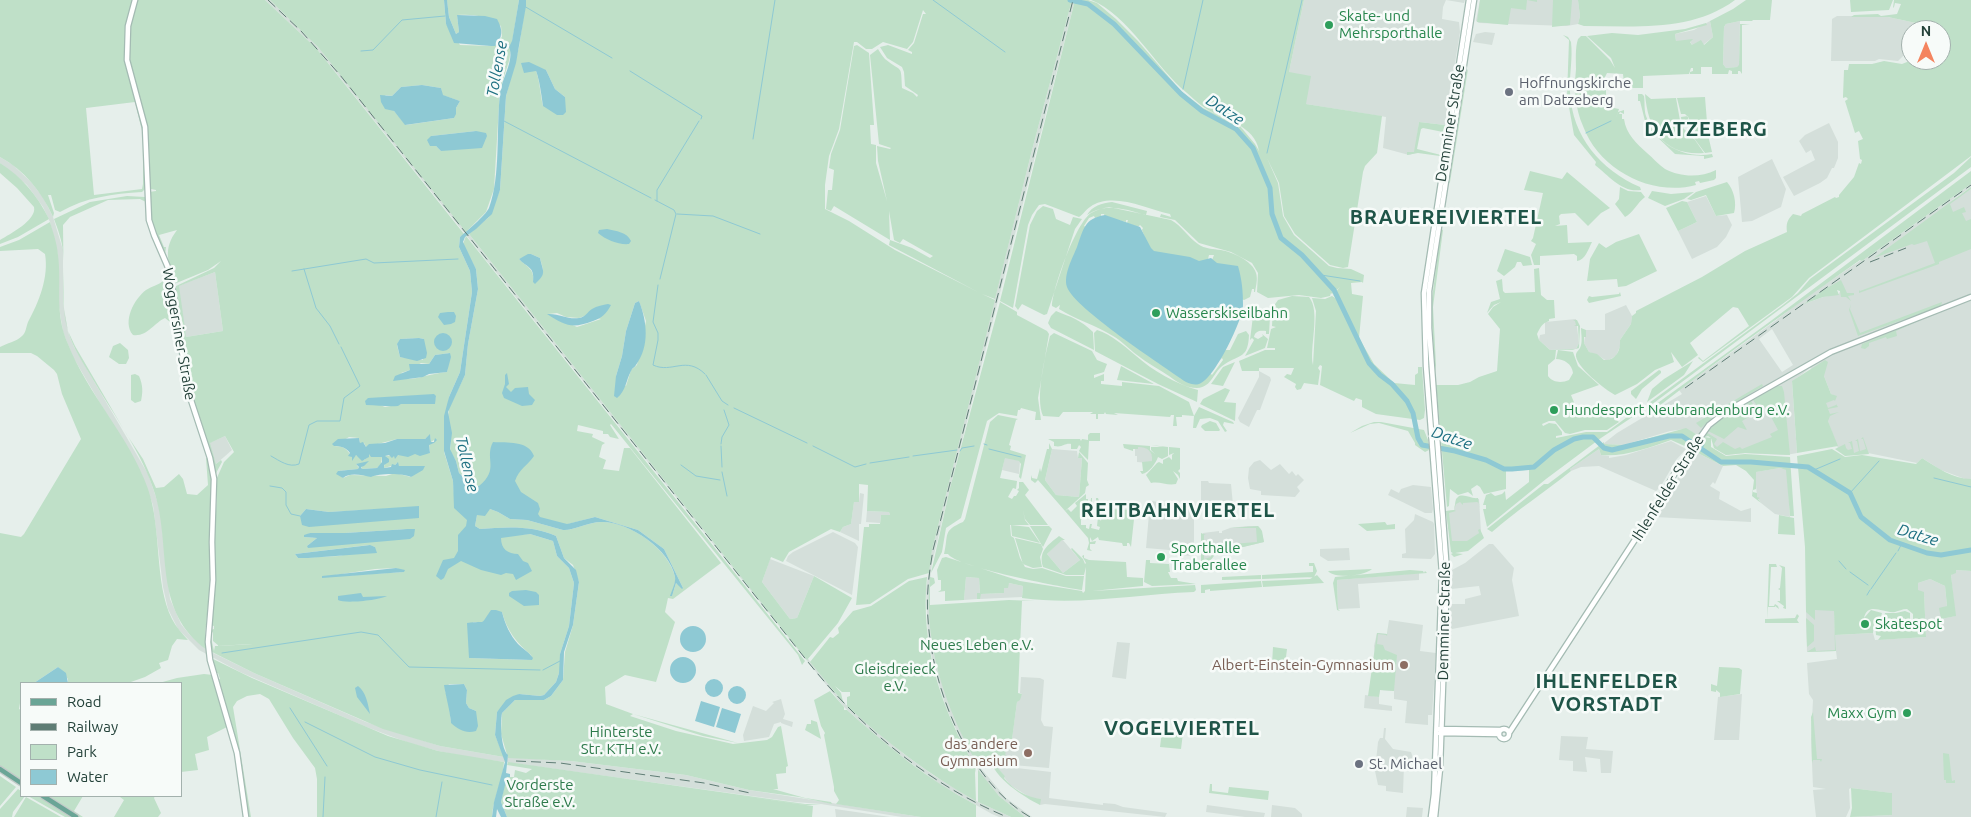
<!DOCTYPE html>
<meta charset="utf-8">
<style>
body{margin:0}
#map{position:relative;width:1971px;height:817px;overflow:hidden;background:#e6efeb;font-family:Ubuntu,sans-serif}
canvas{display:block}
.legend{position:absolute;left:20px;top:682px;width:162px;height:115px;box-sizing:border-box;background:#f7fbf9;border:1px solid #a3b1ad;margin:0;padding:6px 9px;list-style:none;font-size:15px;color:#24423a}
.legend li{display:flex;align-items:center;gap:10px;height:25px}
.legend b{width:25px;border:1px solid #a3b1ad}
.north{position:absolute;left:1901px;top:20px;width:50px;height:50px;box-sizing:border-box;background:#f7fbf9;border:1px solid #a3b1ad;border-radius:50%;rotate:0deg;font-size:14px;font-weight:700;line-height:20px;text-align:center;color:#24423a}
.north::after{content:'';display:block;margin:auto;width:18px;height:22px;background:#f4845f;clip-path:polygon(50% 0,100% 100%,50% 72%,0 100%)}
</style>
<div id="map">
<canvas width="1971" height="817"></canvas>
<ul class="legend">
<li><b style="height:6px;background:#6aa596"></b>Road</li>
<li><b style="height:6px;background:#5f7d75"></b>Railway</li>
<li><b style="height:14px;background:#bfe0c8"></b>Park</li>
<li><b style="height:14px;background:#8ec9d4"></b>Water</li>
</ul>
<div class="north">N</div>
</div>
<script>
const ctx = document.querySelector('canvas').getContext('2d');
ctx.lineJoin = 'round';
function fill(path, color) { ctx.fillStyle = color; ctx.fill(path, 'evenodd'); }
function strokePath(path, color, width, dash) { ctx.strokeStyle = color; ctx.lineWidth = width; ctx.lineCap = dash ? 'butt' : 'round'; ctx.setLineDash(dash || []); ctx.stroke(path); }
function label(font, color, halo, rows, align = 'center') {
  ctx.font = font + ' Ubuntu,sans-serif'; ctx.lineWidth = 5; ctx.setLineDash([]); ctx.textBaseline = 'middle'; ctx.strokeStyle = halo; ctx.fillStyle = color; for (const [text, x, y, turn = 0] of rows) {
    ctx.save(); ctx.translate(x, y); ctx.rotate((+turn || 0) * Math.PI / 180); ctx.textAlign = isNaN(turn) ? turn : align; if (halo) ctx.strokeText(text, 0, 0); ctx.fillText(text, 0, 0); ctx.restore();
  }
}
fill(new Path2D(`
 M265,0H270L298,26L318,47L357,93L727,559L843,702L904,754L933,775L978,802L1011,817H999L992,814L942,786L883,743L844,707L333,69L316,48Z
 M1072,0H1075L950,488L932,563L929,589L931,639L938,671L954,715L979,766L1006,798L1032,817H1025L999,796L982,777L963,745L946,707L935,672L928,640L926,589L932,550L1032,150Z
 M1304,0H1465L1464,3L1446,0L1443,7L1442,19L1459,22L1460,32L1445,125L1419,122L1415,153L1409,155L1383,148L1386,117L1306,104L1289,72Z
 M1480,0H1578L1580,16L1578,24L1567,26L1479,23L1476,21Z
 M1849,16L1888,17L1916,23L1917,30H1911V48L1898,61L1879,59L1875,61H1831L1832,19L1837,16Z
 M1710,21L1713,37L1703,45H1692L1690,41H1676L1675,34L1694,30Z
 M1740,21L1739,66L1737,67L1726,68L1723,64L1724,27L1726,24Z
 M1485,32L1495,33L1492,45L1473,42L1476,34Z
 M1829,123L1838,142V158L1834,168H1832L1827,178L1820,183L1794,196L1783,177L1815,160L1811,150L1806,153L1799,141L1805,135Z
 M0,157L13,165L31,182L43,197L53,217L63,250V302L68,332L74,347L148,474L158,503L161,518L170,599L181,624L189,634L207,650L254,673L366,722L440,746L504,757L571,761L686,775L749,790L921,817H902L821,804L795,802L468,757L438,751L409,743L364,726L240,672L199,650L178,629L168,609L163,587L153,505L141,473L73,357L63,332L58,301V255L50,222L43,207L27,185L0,163Z
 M1772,159L1786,189L1781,207L1752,221L1742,222L1738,177Z
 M1971,184V187L1949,202L1971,189V479H1965L1941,470L1922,458L1917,463L1868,453L1846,455L1839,451L1822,405L1833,395L1831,394L1824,376L1810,368L1792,382L1797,453L1786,455L1745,453L1726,455L1714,448L1712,439L1709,436L1703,437L1685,429L1670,431L1624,445L1603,444L1617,433L1682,394L1679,390L1775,321L1802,300L1861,260L1862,261ZM1841,281V288L1839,294L1823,297L1807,303L1825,289ZM1772,329L1793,365L1782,372L1759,339Z
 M1706,196L1716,216L1727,215L1732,225L1726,237L1717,247L1692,259L1678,231L1697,222L1687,202Z
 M215,272L223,331L186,337L178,286Z
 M1626,305L1632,316L1631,324L1620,340L1621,344L1616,356L1607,361L1597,355L1589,352L1584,343L1586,330H1605V314Z
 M1576,319L1579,343L1576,349L1550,350L1539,340L1540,335L1545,334V322Z
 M1259,371L1270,377L1271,380L1260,410H1257L1249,427L1240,422L1238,418L1259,377Z
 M225,436L232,450L216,464L209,443Z
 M1671,441L1686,449L1676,460L1661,486L1656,491L1599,466L1581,467L1571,471L1570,469L1599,449L1601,455L1609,456V458L1626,455Z
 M1138,447H1145L1150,451L1152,455V461L1149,463L1137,462V456H1135V449H1138Z
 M1052,449L1077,451L1078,458H1082L1079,497L1056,495L1045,480Z
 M1694,451L1723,466L1715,484L1713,482L1710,486L1720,492L1719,499L1741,511L1751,508V522L1655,517Z
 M1005,457L1020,461L1019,474L1002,470Z
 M1260,460L1271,470L1280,464L1289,474L1292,471L1296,476L1298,474L1304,480L1297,487L1300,491L1295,497L1261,495V491L1250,489L1248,478L1249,468L1254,462Z
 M1780,468L1787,470L1790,517L1775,514L1761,503L1757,497L1755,472Z
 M1201,481H1208L1209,483L1231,484L1233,505L1231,509L1203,510V501H1201Z
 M1413,485L1431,487L1433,509L1432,513H1425L1388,495L1391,489L1399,493L1401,489Z
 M860,493L864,494L861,524H859V541L840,532L843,527L851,524L854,501L859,502Z
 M1479,499L1481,532L1452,553L1446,511L1454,510L1456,500Z
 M1152,501L1175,505L1194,506V556L1174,555L1169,550L1146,548L1150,503Z
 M867,511L889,512L890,515H881L880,523L866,522Z
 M1415,514L1433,522L1434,524L1435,554L1431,559L1402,558V554L1406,553L1405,529L1414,520Z
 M1248,526H1258L1261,529L1264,542L1243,547L1222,545L1210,561H1203V533L1219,531V533H1222V531L1230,528Z
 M833,532L855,543L858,547L852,595L786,561L788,556L793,552Z
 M1062,539L1080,560L1063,573L1047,554Z
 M1489,544H1493L1514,568L1512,580L1519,616L1452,629L1450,626V604H1465V599L1481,595L1479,586L1451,589L1452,570L1465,563Z
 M1349,548L1350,560L1328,561L1320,556V549Z
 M770,559L814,576L797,618L790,619L762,582Z
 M1956,570L1971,571V817H1850L1892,815L1891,793L1851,788L1849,789L1850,808L1846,817H1816L1813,790L1826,789L1813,787L1811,739L1813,700L1809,694L1807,663L1837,659L1836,651L1807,652L1806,610L1834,609L1835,635L1873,633L1875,640L1926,637L1924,593L1918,591V583L1930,579L1945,586L1947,606L1941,619L1955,616L1951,575Z
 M1419,573V580L1358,584L1360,608L1338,609L1337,580Z
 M966,577L979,578L980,593H977V599L964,600Z
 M1009,583L1023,586L1022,597L980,599V594L1004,593V588Z
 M1389,620L1423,625L1420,651L1436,653L1432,715H1428V725L1405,723L1407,701L1394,699V691L1380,690L1379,695L1374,646L1377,633L1387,634Z
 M1117,642L1130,643L1126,679L1112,677Z
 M1021,677L1040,678L1044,680L1041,720L1044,726L1053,727L1049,768L1000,764L1008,767L1051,772L1049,798L1103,805V803L1115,804L1123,807L1167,813L1165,817L1045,804L1040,805V799L1031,798L1010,785L1004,777L1005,776L993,764L994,757L1006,746H1011L1017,702L1022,694L1020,693Z
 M1742,694L1739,740H1714L1718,697Z
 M1365,695L1379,697V704L1392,706V711L1364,708Z
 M781,699L785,714L783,719L793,722L792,727L781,723V722L774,724L769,737L744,741L743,735L753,706L766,711L774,703L772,702Z
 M1384,728H1386L1385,739L1393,749L1411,752L1414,761L1413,763L1404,765L1403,793L1386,791V786L1378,785L1375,771L1378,742L1380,738H1383Z
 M1561,736L1588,737L1586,749L1613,751L1611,773H1601L1600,759L1585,757L1587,772L1573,771V761L1559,760Z
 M1207,805L1265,813L1264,817H1245L1206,812Z
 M1272,805L1295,808L1302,814V817H1271Z
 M1407,807L1423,808L1422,817H1406Z
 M835,809L842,810L890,817H836Z`), '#d4dfda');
fill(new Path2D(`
 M0,0H265L316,48L464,234L460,237L459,247L470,271L472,292L460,372L449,397L444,452L453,481L455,506L505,557L493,536L530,534L553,541L557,556L569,568L574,583L569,626L560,654V670L556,682L544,695L540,696L519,694L497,712L495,735L504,757L440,746L383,729L254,673L210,651V633L214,651L215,646L253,644L219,646L213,641V633L211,630L214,629V626L211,625L215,581L213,542L217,500L216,480L224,462L234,452L225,436L210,443L216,464L221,460L222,462L215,475L189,391L181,332L185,329L186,337L223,331L215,272L179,286L185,328L180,326L179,322L174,287L214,268L221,261L208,270L174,284C169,261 162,250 177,230L159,235L164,247H166L165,255L151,220L149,192L156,191V190L146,188L142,192C113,194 86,197 60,212L55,210L51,195H48L54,213L53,217C42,192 24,170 0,157ZM135,102L143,135V184L142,189L94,195L86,108ZM419,338L424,339L423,360L400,357L397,345L400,339ZM450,353L447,372C433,373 422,378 409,379L401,373L410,370L421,363L429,364L435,355ZM436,396L434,404H401L385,407L380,405ZM430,435L431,442L434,440V443L429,444L430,453L385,456L384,468L395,465L397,463L399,466H411L415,473L411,477L395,473L386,476L350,475L343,478L338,471L358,469L359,468L356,464H361L362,469L377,468L381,464L382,457L369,454L368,457L364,460L356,455L352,457C347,449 344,446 334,446L349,437L359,438L360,443H364L366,447L397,439H425ZM418,507L419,518L300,516L306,509L329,512ZM408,529L307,546L317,538L304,537L310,533H345ZM369,545L375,547L339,556L298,558L295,554ZM396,568L404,572L322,577L375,569ZM502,612C507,631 517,643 531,655L532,660L469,658L473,622L482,623L486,621L488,615ZM449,684H464L467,690L466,703L469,708L476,711L451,723L449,704L445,690Z
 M270,0H519L509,61L500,89L494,189L486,212L466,232L318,47ZM444,0L447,1L449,17L456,34L459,32L457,15C476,14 484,16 501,26L502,37L491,46L460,45L446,24ZM422,85L441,88L442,95L460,101L456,108L454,118L406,125L394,111L385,95L392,96L401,87ZM476,131L441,151L436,146L431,136Z
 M526,0H1072L1032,150L995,299L982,294L995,300L932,550L929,573L908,579L870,604L856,605L864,527H869V524H880L881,515H890L889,512L867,511L868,485L859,484V502H854L851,524L843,527L840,532L831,529L789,552L783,562L771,557L762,582L790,619L797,618L814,576L852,598L838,623L807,660L469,234L489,217L500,190L506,96L519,47ZM923,10L926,14H923L914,43L908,50L912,52V54L888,45L880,47L887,58L902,67L904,72L905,86L918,95L917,97L913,93L902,88C901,63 902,73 885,59C882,56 880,52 878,49L870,55L879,144L891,148L890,149L877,146L878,161L887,201L876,163V145L871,144L870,125H874L869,53L857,45L854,46L840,130L831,154L829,168L834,170L832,190H828L826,209L831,211L834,206L890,240L889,245L978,292L895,250L849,221L825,209V185L829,156L839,129L854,42H857L866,49H872L883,42L907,49L913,42ZM546,70L555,89L565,97L543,106C541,98 539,77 536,71H530ZM889,211L894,240L900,243L903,239L933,256L930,258L912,248L890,240ZM531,254L540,258C544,274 546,272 533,282C535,269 527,267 519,259ZM639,301L646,321L637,365L631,370L626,386L616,376L622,356L626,331L635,303ZM557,313L566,317L579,318L587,315L601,319L577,327L548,314Z
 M1075,0H1088L1097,3L1116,19L1138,41L1181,91L1203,108L1240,126L1255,144L1259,151C1255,125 1224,120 1205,108C1199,104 1193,98 1187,93C1156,68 1128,14 1091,0H1304L1289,72L1311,76L1306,104L1382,116L1377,153L1365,166L1363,172L1348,267L1343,268L1330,265L1295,234L1284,216L1279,183L1267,158L1278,183L1283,216L1294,235L1329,266L1337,268L1351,269L1364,275L1363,283L1362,282L1351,283L1352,294L1363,296L1359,338L1374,364L1394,383L1415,385V375L1418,373V367H1422L1425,410L1424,418L1420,420L1376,414L1362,407V400L1356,398L1354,401L1320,385L1322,366L1320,365L1318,368L1320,371L1318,385L1304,383L1301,389L1297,390L1295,387L1296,384L1284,377L1287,374L1291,375L1294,368H1259V371H1242L1239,361L1265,350H1275V348H1267L1271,329L1276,327L1272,326L1273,307L1278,300L1292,296L1309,297C1321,311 1309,348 1313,365L1316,311L1312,298L1325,299L1332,296L1337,299L1333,295L1340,287L1332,294L1331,293L1330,296L1321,298L1299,295L1268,298L1257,292L1258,273L1252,263L1231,252L1199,243L1175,220L1160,217L1161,214L1171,217L1170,214C1147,209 1112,191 1090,207C1085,210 1084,214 1079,217L1045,204L1039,205L1032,215L1028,225L1013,308L1000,301Z
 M1480,0H1537V2L1527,0L1526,10L1511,8L1508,25L1477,22Z
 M1553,0H1572L1570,25L1552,27Z
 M1578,0H1735C1692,32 1636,26 1584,26L1578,24L1580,16Z
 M1746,0H1772L1770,20H1753L1752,21H1740L1726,24L1724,27L1723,64L1726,68L1737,67L1739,65L1740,24H1750L1742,25V74L1740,71H1738V74H1732V71L1729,70L1728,74H1712V67H1701V74H1690V72L1693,71V68H1691L1689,74L1643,76V88H1628L1624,84L1623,74L1607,73L1605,77V84H1609L1606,88V105L1609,107L1619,109L1615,120L1618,112L1624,110V114L1620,112L1619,114H1622V119H1624C1626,134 1637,144 1647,153C1653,158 1659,165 1665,169C1680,177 1700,178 1716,170V178L1714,180L1700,183L1699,181L1695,182L1696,185C1652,197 1599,170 1583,126C1575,108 1574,89 1576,69C1576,60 1575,48 1578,39L1581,36H1586L1610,60L1615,68L1611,58L1587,36L1612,33L1638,35L1685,29L1706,23L1707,25L1675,34L1676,41L1693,39L1690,42L1692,45L1701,40L1704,45L1713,37L1710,21L1733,9Z
 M1850,0H1893L1889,10L1851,12Z
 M1894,0H1971V156L1809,278L1792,297L1703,362L1698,358L1699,357L1703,361L1749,326L1738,308L1733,307L1690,343L1698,355L1682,367L1671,352L1674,362L1655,370L1637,384L1615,395C1606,390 1574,366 1576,354C1577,351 1579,350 1580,348C1583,342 1581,334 1581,328L1586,330V337H1584V343L1589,352L1597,354L1604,360C1615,361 1621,351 1620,340L1631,324L1632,316L1636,313V311L1702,277L1745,251L1787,232C1786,224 1787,220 1793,214L1801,216L1802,214L1835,197L1836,198L1839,197V195L1854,177L1859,163L1861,164L1862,160L1860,159L1858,141L1863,139L1859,131L1855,133L1845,101L1848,99L1846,97L1843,98V96L1844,70H1848L1849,64H1872L1884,61L1902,64L1912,60H1941V30H1917L1916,23L1888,17H1851L1854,15L1878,14L1881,16L1897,14L1901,4L1895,3L1894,7L1893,8Z
 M1563,35L1568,37L1571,42C1573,59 1569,76 1570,92C1572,137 1601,170 1640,187L1641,190C1622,193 1609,176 1595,165L1596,162L1574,135L1567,96L1569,40Z
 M1468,69L1450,182L1449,183L1465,74Z
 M1638,94H1642L1644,96C1645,103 1644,110 1646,116C1656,144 1683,159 1712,154L1713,157L1704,159V156L1675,154L1653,133L1651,134L1646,123L1643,122L1645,121L1640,101H1638Z
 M1645,94L1651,99L1676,98L1681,126L1695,140L1704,153C1664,156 1648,130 1645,94Z
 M1705,97L1708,135L1712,152L1705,153L1688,130V125L1682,126L1681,117L1688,116L1689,125V118L1685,114H1681L1677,98Z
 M1419,122L1445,125L1443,132L1423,128L1421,129L1417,149L1441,155L1440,156L1418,153L1407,155V152H1414Z
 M1971,157V167L1647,408L1649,403L1783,305L1798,293L1810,279L1954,173Z
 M0,163C22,177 37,195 49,219L18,237L0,244V240C10,234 37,220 34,207L17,188L0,173Z
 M1530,171L1562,179L1567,172L1610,208L1601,213L1588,226L1575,213L1561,214L1559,216L1560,224L1555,226L1567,225L1568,243L1592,242C1588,250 1585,260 1577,261V256L1574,254L1540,256V265H1534L1531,255L1536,244L1531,241L1533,238L1543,193L1524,190Z
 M1971,171V184L1862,261L1860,260C1794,307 1727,353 1663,403L1650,411L1648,410L1768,323Z
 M1727,182C1734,190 1737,203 1734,213L1716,216L1706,195L1691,200L1687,199L1696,192Z
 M1620,187L1628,191L1641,192L1645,197C1637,203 1633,213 1625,217L1615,204L1619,199Z
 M1971,187V189L1950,204L1953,212L1964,207L1966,212L1962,213L1966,221L1971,219V249L1939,262V264L1859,293V290L1860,291L1935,263L1927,241L1914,245L1912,244L1874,258Z
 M1652,191L1671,194L1694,192L1684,199L1665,206L1648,198Z
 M127,196L145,197L146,202L140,199L108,200L70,217L63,225L64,310L68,331L75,346L127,435L143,459L156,488L164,487L179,474L183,479L187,494L197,495L208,485L206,458H209L213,479L212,568L205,634L207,650C152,610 172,551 155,494C143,454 113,414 92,378C83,363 73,348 68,331C60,305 65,278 63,252C62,240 58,230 54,219L90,202Z
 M1682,201L1687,202L1697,222L1678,231L1666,208Z
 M1112,202L1147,211L1146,215C1125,209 1105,202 1087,215C1092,206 1102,203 1112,202Z
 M1043,206L1053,209L1056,219L1070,225L1073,217L1082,219L1075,229L1047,314L1044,315L1022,304L1018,310L1015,306L1030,225L1037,211Z
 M1109,207L1171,220C1182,226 1188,237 1198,244C1205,249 1213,249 1221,250C1232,252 1253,261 1256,273C1258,279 1256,286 1255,292H1254V289H1252L1250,297L1244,300L1239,298L1230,275L1212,260L1214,255H1209L1207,263L1154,261L1142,230L1143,228L1140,225L1138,227L1127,223L1128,220H1126V222L1105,217L1104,214H1101V217L1095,218L1094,216L1089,218L1084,226L1086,227L1082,241L1079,242L1212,375L1223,360L1222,358L1220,360L1224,347L1226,350H1230L1238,334L1246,331L1249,335C1248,358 1241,354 1225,364C1213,371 1213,387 1197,388C1186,388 1177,382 1169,376C1159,369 1147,363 1137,355C1129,349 1122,341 1113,336C1096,325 1076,320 1059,309L1060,305L1056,308L1052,306C1053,287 1076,223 1091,213C1096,210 1103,208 1109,207Z
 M50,222C53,232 57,243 58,255C62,287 54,312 68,344C88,395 130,437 148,489C162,529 154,583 172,619C176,627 182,633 188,640L177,639L172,646L168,660L159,663L161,668L145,677L128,683H68V679L58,667L34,683H21V697L19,709L21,710V780L0,767V533L21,537L24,534L81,439L62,394L57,374L54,370L37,356L31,353H0V347C7,343 16,342 22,336C26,333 26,327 28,322C39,302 49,277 45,254L38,249L0,251V247L19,240Z
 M1441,229L1443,230L1433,307L1436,365L1435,372L1431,307Z
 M1639,234L1657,271L1626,286L1618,287L1617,279L1587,281L1590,259L1599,243L1606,248L1616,242Z
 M466,236L805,661L802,665L798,655L611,424L610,425L619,439L610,437L608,434H603V431L578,425L577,431L593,434L592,437L605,443L602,445L599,457L606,460L603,469L619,471L624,448H630L721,563L673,599L668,598L665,612L675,622L656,682L625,675L605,687L606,704L633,714L738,743L703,736L633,714L630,716L676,731L733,744L767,740L772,737L778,727L781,726L788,766L786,767V773L776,774L778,789H773L805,798L831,802L832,804L799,797L749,790L686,775L571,761L508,758L501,734L502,713L515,700H544L551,696L563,680L565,652L573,625L579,582L573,565L564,558L556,536C533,525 505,527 480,529L475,526L477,515L490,509L498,512L510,519L527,520L563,530C572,531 589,522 601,522C629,521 669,549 675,577C676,582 673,590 672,596L676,583L683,588L664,549L638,530L595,517L568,524L561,525L543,520L486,485L475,488L459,473L456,461L450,451L451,439L448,417L449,408L465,375L468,344L478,289L476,269L463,244Z
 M1505,249L1530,257L1532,265L1523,266L1521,262H1517L1515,267L1504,276L1497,271Z
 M1539,268L1541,295L1547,300H1554L1555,318L1549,319V321C1542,323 1540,328 1537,334L1539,340L1550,350L1576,349L1579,343L1578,326H1574L1576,325L1575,321L1573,320H1577L1580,326L1579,348L1573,350H1556L1555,359L1548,365V376C1553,383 1562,383 1569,380L1573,373C1572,364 1564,359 1556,359L1558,350L1573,352L1578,366L1599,385L1571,395L1580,417L1589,414L1601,406L1619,422L1607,430H1585L1570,434L1565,433L1555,421H1549L1542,424L1543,426L1549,423L1556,424L1562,432V435L1556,436V438L1586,432H1607L1638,409L1643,410L1601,438L1546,479L1487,527L1483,509H1486V505H1483L1486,495L1491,493L1495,496L1502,494L1505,491L1506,500L1529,482V470L1506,471V489L1484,494L1480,487L1477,485L1471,489L1473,496L1468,492L1458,495L1450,489L1449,506L1447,507L1436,385H1458L1470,382L1479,377L1497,371L1500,329L1488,314L1493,307L1501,302L1494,305L1487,313L1491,302L1500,299L1496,281L1502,279L1503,291L1505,293L1535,292L1534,269Z
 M1841,280L1847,293H1854V295L1848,296L1851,301L1846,297H1841L1840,291L1837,290L1839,295L1823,297L1804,304L1825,289Z
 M163,281L170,322L165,318C154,323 147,337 133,335C122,322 134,299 146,290C152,286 159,285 163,281Z
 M1620,292L1621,296L1589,303L1587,300L1589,296L1592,297L1619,294Z
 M1000,302L1017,312V315L1047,331L1049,334L1038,398L1041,420H1035L1036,412L1021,408L1020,410H1018L1017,416L999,413L987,421L961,518L946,528L942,552L931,573L950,488Z
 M1942,302L1941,306L1858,336L1849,310L1851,304L1850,309L1860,333Z
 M1056,311C1071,317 1081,320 1093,332L1094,350L1051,328L1048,323L1051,316Z
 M1253,316L1270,317L1269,334H1266V331C1260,330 1255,331 1254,337L1258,339L1263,336L1262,334L1268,339L1265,348L1245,356L1254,340L1252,338L1250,340Z
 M1923,319L1896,331L1897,336L1887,339L1886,337L1869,343V346L1865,349L1861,348L1862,344Z
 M1097,330C1112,335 1123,345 1135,355C1153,371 1176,384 1198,390L1197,402L1158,384L1095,351L1094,333Z
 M1054,333L1092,351L1097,360L1107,364L1104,372L1094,375V378L1104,374V381H1101V384L1122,386V382L1159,386L1189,402L1194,416L1182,415V426V417H1176L1177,426H1173L1174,415H1171L1170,417L1114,413L1118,415L1106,414L1105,412L1104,414H1098V419H1096V414H1090L1093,412H1063L1059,417L1043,416C1035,398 1045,356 1050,336Z
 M120,343L128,350L129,358L126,364H119L109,357L113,346Z
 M1825,360L1828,362L1824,376L1831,394L1837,396L1835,401L1834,400L1826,403L1828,408L1836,405V404L1838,407L1828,409L1830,414L1839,412L1830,416L1828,421L1838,446L1797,453L1792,381Z
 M1693,361L1684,375L1647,402L1652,389L1664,379Z
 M1235,362L1223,386L1211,384L1223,367Z
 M1121,366L1154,384L1117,380Z
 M1659,370L1661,371V373L1642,389L1636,399L1631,394V391Z
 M135,374L139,376C143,385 143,392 141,401L135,403L131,400V375Z
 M1762,384L1763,386L1716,414L1701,428L1696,423Z
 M1778,386H1782L1784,392L1790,455L1745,453L1726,455L1714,448L1711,438L1708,436L1704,437L1711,438V447L1726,456L1745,454L1790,457L1794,516H1790L1786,470L1780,468L1756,472V489L1753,490V492L1757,493V497L1760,498L1758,499L1761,503L1752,496L1754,480L1746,471L1736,465L1723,466L1694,451L1706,432L1717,439L1714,444L1717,447L1723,442L1735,449L1740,447L1742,449L1772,437L1770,434L1778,430L1770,415L1772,413L1768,406L1760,410L1753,400Z
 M1225,388L1230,390L1224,402L1236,403L1235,421L1200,404L1203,399Z
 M1751,401L1754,406L1748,409L1749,411L1756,409L1759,411L1742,421L1747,430L1738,427L1724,439L1708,431L1719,421Z
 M1199,407L1233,422L1234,424L1224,422L1223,425L1227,431L1225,432L1218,421L1210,418L1200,419L1196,428H1193L1194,416Z
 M998,415L1018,419L1016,420L1009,445L1011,446L1010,450L1026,455L1021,479L1019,477L1021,464L1019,461L1005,458L1000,478L1017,481L1016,489L1013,488L1008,497L1012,499L1014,496H1016L1019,491L1017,490L1019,488V482H1023L1029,490L1025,495L1048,525H1030L1025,519L1023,510L1025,520L1029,525H1008H1010L1011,536L1014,538L1020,558L1025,567L1033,569L1042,568L1066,576H1084L1082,590C1061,587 956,567 948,554H944C949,534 942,531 963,522L965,519L990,422Z
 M1210,421L1216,423L1220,430L1219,431H1205L1201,427L1202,425Z
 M1374,422H1381L1424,430L1428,440L1429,450L1425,452L1415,445V443L1408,431L1379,423L1370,424L1350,433L1362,426Z
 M1686,428L1696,434L1687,447L1671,440C1648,448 1625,457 1601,455L1599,449L1570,469L1571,471C1545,492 1517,510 1492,532L1487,529L1544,484H1548L1604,442V444L1624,445Z
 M1090,433H1100V441H1089L1088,460L1079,451L1081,447L1079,445L1077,449H1071V444C1064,443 1063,448 1054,446V442L1048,439H1080L1081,441L1082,439L1088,440V435Z
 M1863,437L1869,454L1845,456L1835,449L1845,444L1846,448L1848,450L1852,449L1850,443H1848L1852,441L1854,453L1859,451L1857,441H1855L1858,439L1860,451L1866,449L1863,439H1861Z
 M1049,443L1052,449L1045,480L1056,495L1079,497L1082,458H1078L1079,452L1088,463L1087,480L1089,485L1086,487L1085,493L1065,511L1038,480L1035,483L1031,480V475L1032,478L1037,479L1040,468L1041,472L1047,449H1049Z
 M1123,444L1150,446V450L1155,454L1151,450V447H1163L1151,445L1168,447V456L1162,459L1158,457C1156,463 1149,473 1142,474L1140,471H1143L1142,462L1152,461C1153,451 1147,447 1138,447V449H1133V451L1124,448Z
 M1169,447L1180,448V469L1178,471L1180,473V479L1178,475L1173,471L1178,479L1176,484C1167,486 1160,481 1151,483L1146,475L1157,463L1159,462L1163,464V460L1169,457L1172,460V455L1174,453L1169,455Z
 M1832,449L1845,457L1862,455L1916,464L1922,458C1936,467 1953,479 1971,479V571L1956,570V573L1951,575L1956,616L1941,619L1939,608L1947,606L1945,586L1930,579L1918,583V590L1924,592L1926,637L1878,640L1881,636L1876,635L1875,623L1913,621V614L1907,609C1902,609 1899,611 1895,612C1884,614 1868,601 1864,618L1871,610L1882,613L1880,620L1874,622L1873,633L1835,635L1836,651L1807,652L1815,647L1816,651L1835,650L1834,611L1815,610V620L1806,612L1805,547L1797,456Z
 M1086,494V499H1088V503H1086V505H1088L1086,507L1087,513L1081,520V525H1086V528L1089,529L1090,524H1092L1091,528L1099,530L1100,527L1097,526L1098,517L1101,521L1102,511L1104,513L1105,509L1100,508L1101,511L1093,508L1092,512H1090L1091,498H1092V507H1099L1096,506V498H1098L1099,501H1097L1096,505L1101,508L1109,507L1108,509L1135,510L1131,547L1129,543H1127V546H1123L1122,543L1099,540L1098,537L1092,541L1090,537V542L1096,541L1095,544H1090V549L1092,551L1087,550L1089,543L1088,538L1065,511L1068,509L1071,512L1077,506L1075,503Z
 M1459,496C1466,494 1471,499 1478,498L1480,511L1479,503L1477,502L1463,503V505L1460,502L1456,504L1454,510L1456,511L1449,513L1452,541H1467L1479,533L1478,530L1480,529L1484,538L1468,551L1455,553L1463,554L1454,557L1451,554L1453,553L1451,552L1446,511L1454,510L1456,499Z
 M1779,515L1794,518L1795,535L1778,534Z
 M1385,522L1387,525L1395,524V529L1367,531L1358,524Z
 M1011,525L1029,527L1040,543L1012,536Z
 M1030,526H1049L1052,529L1043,547Z
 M1258,526L1262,531L1264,542L1243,547L1231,544L1257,542L1256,528H1229Z
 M1201,533L1206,535H1204V559L1211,557V548L1219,547L1220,545H1222L1210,561H1203V566L1201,564Z
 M1059,536L1065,540H1062L1047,554L1063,573L1080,560L1071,549L1072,548L1083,559L1085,564L1086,563L1082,556L1084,555V558L1089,560L1126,562L1127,577L1143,578V586L1092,591L1195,585L1196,590L1194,592C1137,594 1080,606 1022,598L1023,586L1009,583L1008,588H1004V593L981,594L980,599H977V593H980L979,578L966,577L964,600L945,601V591L938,592L941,590V580H938L937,570L942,558L946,557L1020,581L1082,591L1083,593L1085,591L1086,567L1084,575H1066L1043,567C1038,551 1048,545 1059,536Z
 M1015,538L1041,544L1043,549L1040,557L1042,567L1033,568L1023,564Z
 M1146,560H1150V563L1169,564L1170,572H1168L1171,578H1177L1178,581L1196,584L1152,586L1144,582Z
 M1309,563H1314L1317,571L1314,577L1262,579V575L1313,572V566H1309Z
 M1769,564H1776L1777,567H1771L1769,606H1774L1775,604L1778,606L1779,609L1775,606V607H1768L1767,619L1795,618L1797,614L1799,616L1797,620L1799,623H1765V619H1767Z
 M1779,565L1785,567L1786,609L1783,608L1784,606L1777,601H1780V590L1778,589H1780L1778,588H1780L1782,568Z
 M1372,569C1364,576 1335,579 1328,571Z
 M1410,570L1423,571L1424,573L1425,571L1427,573L1337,580L1338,609L1340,611L1337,610L1333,583L1335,577Z
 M1261,575V579L1222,580V577Z
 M1317,575L1324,583L1263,587L1262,581L1310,579Z
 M927,577C920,644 941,711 976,767L975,773L976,801C929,775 886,742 847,706V697L850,696V692H842L835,686L841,693L843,702L810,662L830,637L833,638L839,633L838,628L853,611L871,606L909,581Z
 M930,577L934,578L935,583L930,587V605L1009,600L1035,601H1022L1018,693L1022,694L1020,700L1017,702L1011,747L1006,746L1005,759L997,754C993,759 985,757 978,765C945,708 923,643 930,577Z
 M1261,581L1262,587L1210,591V589L1205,590V593H1201V585Z
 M1905,611L1910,613V620L1888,621L1884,618L1885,613H1896Z
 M1806,618L1814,625V641L1807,647Z
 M1389,620L1387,636L1386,635L1378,634L1377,644L1383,645L1385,650L1397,655L1394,691L1380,690L1379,697L1368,696L1377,633L1387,634Z
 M1273,647L1287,649L1285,665L1272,664Z
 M211,658L252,678L388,736L438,751L504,762C503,781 493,798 492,817H317V779L315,768L293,738L269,699L260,694L247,696L237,701L233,707L251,817H247L237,748L218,680L220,679L218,673H215Z
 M1719,667L1739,668L1742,670L1740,694L1720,697V693L1716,690V692L1711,691V684L1717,686Z
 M204,674L213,675L235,751L227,727L207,737L209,750L195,754L198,770L181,772V683H159L177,678Z
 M830,691L844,707V710H847C887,746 928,780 976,805V817H921L836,804L839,800L834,791V787L824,735L825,733L821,726L814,700Z
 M1813,712L1817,759H1822L1821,762L1820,760H1813L1812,763L1811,717Z
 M811,720L817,722L821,739L805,730L807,724H811Z
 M1162,731L1183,733L1181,749L1160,747Z
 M1943,753L1949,754L1952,781L1955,780V783H1946V780H1944Z
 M990,759L995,760L994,764L1005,776L1004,778C1013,789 1026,797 1041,799L1040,805C1024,797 994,778 990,759Z
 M508,762L805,804H821L807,805L721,793L813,806L812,817H507L501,802L506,777H514L515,770L526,773L532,769L507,765Z
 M978,770L999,796L1025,817H1011L978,802Z
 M0,776L16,787L0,806Z
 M1210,784H1212V791L1228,793L1229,787L1269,791L1268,800L1209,793Z
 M1851,788L1892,793V815L1850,817L1852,808Z
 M18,789L21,791V796H25L13,812L12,817H0V809Z
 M28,796H39L73,817H65Z
 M46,796H83L74,811L83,817H79Z
 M121,796H155L154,798L161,813L158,817H114L124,800L120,797Z
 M26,797L61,817H14Z`), '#bfe0c8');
fill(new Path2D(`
 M444,0H447L449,17L456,34L459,32L457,15L485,16L497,19C503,30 503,37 495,46H491L454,43L446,24Z
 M519,0H526V6L516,63L506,96L500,190L492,214L476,229L465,237L463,242L476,269L478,289L468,344L465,375L448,412L452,433L450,449L456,461L459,473L473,485L479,486C500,469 484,459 493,442C507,443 528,440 534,456C527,466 519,469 515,481L521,492L538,503L540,509L538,514L540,517L567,524L595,517L638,530L664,549L683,588L682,589L676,583L672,596H670C672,590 676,582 675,577C670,549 628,521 601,522C589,522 572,531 563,530L527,520L510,519L498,512L490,509L485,516L477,515L475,526L480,529C505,527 533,525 556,536L564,558L576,570L579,582L573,625L564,652L563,680L551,696L544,700H515L502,713C500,724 501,749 508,755L506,773L510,774V777H507L501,802L507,817H501L497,809L496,817H492L494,802L505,762L495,735L497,712L506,700L513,696L519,694L540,696L544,695L556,682L559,673L560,654L569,626L574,583L569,568L557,556L553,541L530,534L501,538C501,549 508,554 518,554L523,561L528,563L532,571L516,580L513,574L506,573L501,575L481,570L461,561L448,569L444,578L441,580L436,576L443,560L454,558L458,551V535L466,526L467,520L454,508L453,481L444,451V416L449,397L460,372L472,292L470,271L459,247L460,237C467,231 485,216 489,208C501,176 496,128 500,94C501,80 515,60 509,47L512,41Z
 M529,62L546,70L555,89L565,97L566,112L563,115H557L543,106C542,98 539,77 536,71L524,73L521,63Z
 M422,85L441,88L443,95L460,101L456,108V114L454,118L405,125L394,111L385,109L381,102L380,95L392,96L401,87Z
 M476,131L486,133L487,136L482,148L441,151L436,146H430L427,140L431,136Z
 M1105,215L1140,227L1151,248L1154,251L1190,257L1199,261L1211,258L1217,263L1238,266C1242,280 1243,291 1243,305C1243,320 1215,377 1201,383C1196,386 1191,384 1186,382C1163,366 1074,308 1067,287C1063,275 1073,257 1077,247C1084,228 1084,219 1105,215Z
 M607,229C616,231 627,232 631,241L629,244C619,245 606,240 598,233L599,230Z
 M528,254H531L540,258C543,272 547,273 535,284L533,282C535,266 527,268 519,259Z
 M639,301C647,321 650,346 636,365C634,368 633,367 631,371C626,380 626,391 617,398L614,396L616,376L622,356L626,331L635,303Z
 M608,304L611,305C606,314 602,318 593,321C572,329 566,326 547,314C559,313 568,320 579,318C586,317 587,312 592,309C597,306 603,305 608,304Z
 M448,312H454L456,316L455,322L451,324L444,325L438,317L440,313Z
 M434 342a9 9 0 1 1 18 0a9 9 0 1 1-18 0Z
 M419,338L424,339L427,353L426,358L417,361L400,357L397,344L400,339Z
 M450,353L451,357L447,372L429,374L423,377L393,381L395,376L410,370L409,364H429L435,355Z
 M507,373L509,384L506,387L511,392L515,388L528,387L529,394L535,400L532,405L522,406L504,398L502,393L505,384V375Z
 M434,394L436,396L435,404H401L398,406C387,407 378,405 366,405L365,401L368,398Z
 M430,434L431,442H434L435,438L437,440L434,443L429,445L430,453L420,456L415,454L408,457L398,455L395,459L394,456L392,458L389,455L385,456L389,459V462L384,465V468L391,467L392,464L395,465L398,462L399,466H425L423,470L411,477C403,473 379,473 371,477C362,475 350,472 343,478L336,474L338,471L358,469L359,467L356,464L369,461L364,466L361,467L362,469L377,468L382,462V457H371L369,454V457L362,461L356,455L352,461V457L348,456L350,453C346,447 340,446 334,446L332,444L338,439L359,438L360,443L363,442L366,447L369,444L385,443L397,439H425Z
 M419,506V518L309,527L302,525L300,516L306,509L329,512Z
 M408,529H415L414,536L410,539L308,548L307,546L317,538L304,537V535L310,533H345Z
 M370,545L375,547L377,553L308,558H298L295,554Z
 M396,568L405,570L404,572L322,578V576Z
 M526,590L536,592L539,595V605L524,606L509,596V593L512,591Z
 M361,593L363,597L387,596C380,600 345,604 338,600V596Z
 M491,610H496L502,612C505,624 510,635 518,644C523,649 529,652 533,658L532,660L469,658L467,623C488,620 479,627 491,610Z
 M680 639a13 13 0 1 1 26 0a13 13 0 1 1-26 0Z
 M670 670a13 13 0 1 1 26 0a13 13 0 1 1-26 0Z
 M58,667L66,673L68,683H34Z
 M705 688a9 9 0 1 1 18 0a9 9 0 1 1-18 0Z
 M464,684L467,690L466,703L469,708L476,711L478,726L476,731C466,734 459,730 451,723C450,710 446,698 444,685Z
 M728 695a9 9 0 1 1 18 0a9 9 0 1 1-18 0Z
 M358,686C366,692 368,704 370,714L357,697L355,688Z
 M701,701L720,707L714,727L695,721Z
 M722,708L741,714L735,733L716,727Z`), '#8ec9d4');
strokePath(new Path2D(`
 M933,0L1005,52
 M524,6L612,58
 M498,42L509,45
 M361,51L373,50L402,20L445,16
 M630,71L702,116L701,119
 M1183,89L1203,0
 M504,121L651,198
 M1586,133L1611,121
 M753,139L775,0
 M1267,153L1302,0
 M655,200L674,210L676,214L660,279
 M657,201V190L699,121
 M677,214L713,216L760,234
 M304,269L316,308L330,326L339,344
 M292,271L366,259L374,263L458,259
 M1321,275L1360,281
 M658,285L653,322L658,333V340L653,365C672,374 686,355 705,374
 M706,375L722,401L728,405
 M734,408L807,443
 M721,444L722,437L729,425L724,410
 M984,444L987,445
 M721,446L722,467
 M813,446L855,467L866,464
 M1702,448L1704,445
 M989,449L1021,457
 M960,451L962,448L974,446
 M271,456C280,461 289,468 299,464L309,425L317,421H340L344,398L360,386L341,347
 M913,456L957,450
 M870,463L909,457
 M681,465L696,476L720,480
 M1814,470L1840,459
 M722,472L727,496
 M1934,478L1971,487
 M270,486L282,488L286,492V505L291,514L300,516
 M1850,493L1879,461
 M1898,551L1901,545
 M1839,561L1846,569
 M1850,572L1868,585
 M1871,589L1896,553
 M1867,595L1870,590
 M222,653L361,632L378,635L409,667L540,670
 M543,670L560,661
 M290,708L327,766
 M305,722L375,757L420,770L492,785
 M323,817L325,777
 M436,817L442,782`), '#8ec9d4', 1);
strokePath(new Path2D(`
 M1070,0L1088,4L1114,24L1181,94L1202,111L1236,129L1253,148L1270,188L1272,214L1281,238L1302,255L1334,290L1369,363L1380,375L1392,384L1407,401L1413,413L1418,438L1422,445L1455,451L1486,460L1504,469H1512L1534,467L1554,450L1574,439L1583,437H1593L1604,448L1612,450L1669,436H1682L1721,462H1751L1808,467L1850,493L1861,517L1890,540L1927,553L1941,555L1971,550`), '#8ec9d4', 5);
const secondary = new Path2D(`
 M135,0L128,26L127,60L145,127L149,220L154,235L170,272L188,391L210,458L214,479L212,542L213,580L208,642L210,660L237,753L246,817
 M1499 734a5 5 0 1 1 10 0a5 5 0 1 1-10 0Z
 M1440,729L1500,730
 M1440,733L1499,734
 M1509,733L1638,535L1675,473L1709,425L1727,411L1831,352L1971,297
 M1431,817L1434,794L1442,573L1426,366L1424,293L1469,0
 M1435,817L1440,769L1447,573L1429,328V291L1474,0`);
const primary = new Path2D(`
 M0,769L21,783
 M43,796L76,817`);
strokePath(secondary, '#a4bbb3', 7);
strokePath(primary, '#c2cac8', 7);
strokePath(secondary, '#fff', 4.5);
strokePath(primary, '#6aa596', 4.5);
strokePath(new Path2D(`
 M268,0L301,31L340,75L808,662C861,728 928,784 1007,817
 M1870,262L1906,248
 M1685,388L1971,185
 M516,761L560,763L704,783L750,793
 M1030,817C968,781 932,688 928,619C926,596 929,573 933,550L1073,0`), '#5f7d75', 1, [10, 5]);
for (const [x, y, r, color] of [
 [1329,25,5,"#2e9e5b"],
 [1509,92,5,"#6b7280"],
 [1156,313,5,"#2e9e5b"],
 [1554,410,5,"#2e9e5b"],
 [1161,557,5,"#2e9e5b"],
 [1865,624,5,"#2e9e5b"],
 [1404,665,5,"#8d6e63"],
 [1907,713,5,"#2e9e5b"],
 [1028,753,5,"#8d6e63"],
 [1359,764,5,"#6b7280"]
]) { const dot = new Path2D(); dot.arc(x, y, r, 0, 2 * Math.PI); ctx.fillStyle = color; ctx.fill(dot); strokePath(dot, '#f7fbf9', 2); }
label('15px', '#27864d', '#f7fbf9', [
 ["Skate- und",1339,16],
 ["Mehrsporthalle",1339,33],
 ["Wasserskiseilbahn",1166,313],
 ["Hundesport Neubrandenburg e.V.",1564,410],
 ["Sporthalle",1171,548],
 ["Traberallee",1171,565],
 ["Skatespot",1875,624],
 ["Maxx Gym",1897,713,"right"]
], 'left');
label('15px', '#5b616d', '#f7fbf9', [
 ["Hoffnungskirche",1519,83],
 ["am Datzeberg",1519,100],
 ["St. Michael",1369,764]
], 'left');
label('15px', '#24423a', '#f7fbf9', [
 ["Demminer Straße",1450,123,-81],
 ["Woggersiner Straße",179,334,80],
 ["Ihlenfelder Straße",1668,488,-58],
 ["Demminer Straße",1444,621,-89]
]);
label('15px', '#2d7a4b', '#f7fbf9', [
 ["Neues Leben e.V.",977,645],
 ["Gleisdreieck",895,669],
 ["e.V.",895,686],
 ["Hinterste",621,732],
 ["Str. KTH e.V.",621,749],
 ["Vorderste",540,785],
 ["Straße e.V.",540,802]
]);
label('15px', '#785e54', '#f7fbf9', [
 ["Albert-Einstein-Gymnasium",1394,665],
 ["das andere",1018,744],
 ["Gymnasium",1018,761]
], 'right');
label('italic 16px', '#1c6f80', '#f7fbf9', [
 ["Tollense",497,69,-80],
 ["Datze",1225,110,33],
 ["Datze",1452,438,19],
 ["Tollense",467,464,77],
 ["Datze",1918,535,17]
]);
ctx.letterSpacing = '1px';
label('bold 20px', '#1f5548', '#f7fbf9', [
 ["DATZEBERG",1706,129],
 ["BRAUEREIVIERTEL",1446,217],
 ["REITBAHNVIERTEL",1178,510],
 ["IHLENFELDER",1607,681],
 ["VORSTADT",1607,704],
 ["VOGELVIERTEL",1182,728]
]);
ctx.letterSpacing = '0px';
</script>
